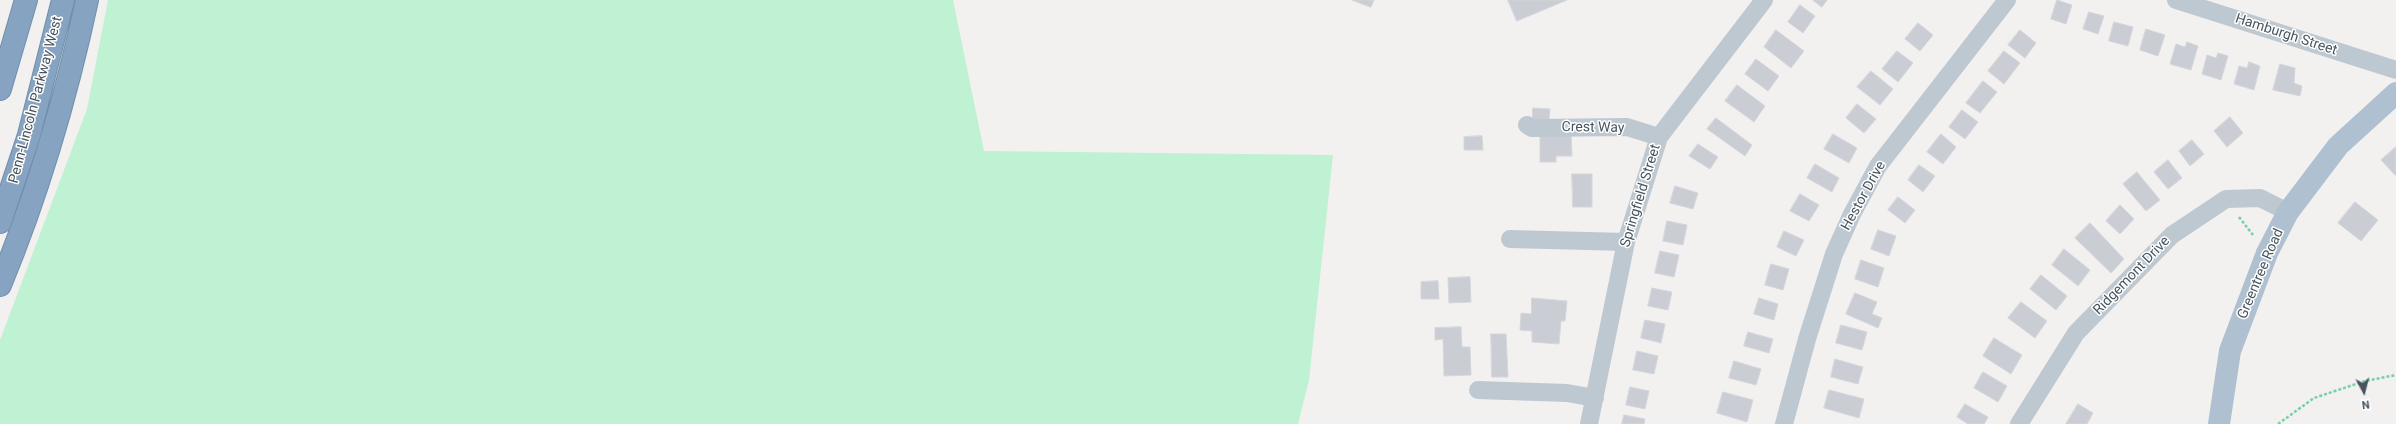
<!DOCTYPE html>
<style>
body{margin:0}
#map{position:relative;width:2396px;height:424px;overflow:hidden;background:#f3f0f0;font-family:Roboto,sans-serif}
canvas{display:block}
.north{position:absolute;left:2344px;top:372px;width:40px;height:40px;-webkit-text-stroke:3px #fff;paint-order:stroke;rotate:173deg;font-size:11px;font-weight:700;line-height:16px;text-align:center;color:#47545f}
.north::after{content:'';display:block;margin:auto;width:14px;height:18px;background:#47545f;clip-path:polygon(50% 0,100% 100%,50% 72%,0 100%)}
</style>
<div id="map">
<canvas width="2396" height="424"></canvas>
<div class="north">N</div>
</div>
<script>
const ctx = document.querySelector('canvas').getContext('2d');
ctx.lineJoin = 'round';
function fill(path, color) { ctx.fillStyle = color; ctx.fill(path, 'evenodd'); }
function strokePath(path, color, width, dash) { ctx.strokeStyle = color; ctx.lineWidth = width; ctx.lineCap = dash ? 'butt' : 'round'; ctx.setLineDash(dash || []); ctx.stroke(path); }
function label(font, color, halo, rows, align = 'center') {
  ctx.font = font + ' Roboto,sans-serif'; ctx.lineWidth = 3; ctx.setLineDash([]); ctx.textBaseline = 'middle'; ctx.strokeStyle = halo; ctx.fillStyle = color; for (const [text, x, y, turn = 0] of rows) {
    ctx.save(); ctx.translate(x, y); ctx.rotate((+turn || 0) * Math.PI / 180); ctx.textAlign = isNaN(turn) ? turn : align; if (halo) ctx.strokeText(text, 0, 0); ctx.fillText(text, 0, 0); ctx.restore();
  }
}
fill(new Path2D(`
 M108,0H953L984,151L1333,155L1309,380L1298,424H0V340L87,109Z`), '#bef2d2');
const building = new Path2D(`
 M1352,0H1374L1371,7Z
 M1508,0H1567L1517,21Z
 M1813,0H1827L1822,7Z
 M2057,0L2072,5L2066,24L2051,19Z
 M1800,5L1815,16L1803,33L1788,22Z
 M2089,12L2104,16L2098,34L2083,29Z
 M2114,22L2133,27L2128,46L2109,41Z
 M1918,23L1933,35L1920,51L1905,39Z
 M2146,29L2165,35L2158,56L2140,50Z
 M1776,30L1804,51L1791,68L1764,47Z
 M2020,30L2036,43L2025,58L2008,45Z
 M2187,42L2198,46L2191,70L2170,64L2176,44L2185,47Z
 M1897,51L1913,63L1898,82L1882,69Z
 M2004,51L2020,63L2004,84L1988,71Z
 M2218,53L2228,56L2221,80L2202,74L2207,55L2216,58Z
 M1756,59L1779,76L1768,91L1745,74Z
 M2249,62L2260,66L2254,90L2234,84L2239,66L2247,68Z
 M2280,64L2295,68L2294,83L2302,86L2300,96L2273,90Z
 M1871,71L1893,89L1880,105L1857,87Z
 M1983,81L1997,92L1980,113L1966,103Z
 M1737,85L1765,106L1754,122L1725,101Z
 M1857,104L1876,119L1864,133L1846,118Z
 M1533,108L1550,109L1549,120L1533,119Z
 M1962,110L1978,122L1965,139L1949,127Z
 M2230,117L2243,133L2227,147L2214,131Z
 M1716,118L1752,145L1745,156L1707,129Z
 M1571,134L1572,156H1556V162H1540V135Z
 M1833,134L1857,148L1849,163L1824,149Z
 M1941,134L1956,147L1943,164L1927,152Z
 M1482,136L1483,150H1464V137Z
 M2192,140L2204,154L2190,166L2179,151Z
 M1698,144L1718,157L1710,169L1689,156Z
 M2396,147V176L2381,160Z
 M2168,160L2182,178L2168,189L2154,172Z
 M1815,164L1839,178L1832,192L1807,178Z
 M1919,165L1935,176L1923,192L1908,180Z
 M2137,172L2160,200L2146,211L2123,184Z
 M1572,174H1592V207H1573Z
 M1675,186L1698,193L1693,209L1670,203Z
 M1800,194L1819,205L1809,221L1790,211Z
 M1898,197L1915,210L1905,223L1888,210Z
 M2355,202L2378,220L2361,241L2338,223Z
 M2120,205L2134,219L2120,234L2106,221Z
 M1667,221L1687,225L1683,245L1663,241Z
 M2090,223L2124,259L2111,273L2075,238Z
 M1878,230L1896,236L1889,256L1871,249Z
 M1784,231L1804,240L1796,256L1777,247Z
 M2064,249L2090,270L2078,286L2052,265Z
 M1660,251L1679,255L1674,277L1655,273Z
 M1861,260L1884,268L1878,287L1855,279Z
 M1771,264L1789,269L1783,290L1765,285Z
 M2041,275L2067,296L2056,310L2030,289Z
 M1470,277L1471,302L1449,303L1448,278Z
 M1438,281L1439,299H1421V282Z
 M1652,288L1672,292L1668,310L1648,306Z
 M1855,293L1877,302L1872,314L1882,318L1878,328L1846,314Z
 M1532,298L1567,301L1565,321H1561L1559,344L1532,342V331L1520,330L1521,313L1531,314Z
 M1759,298L1778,304L1774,320L1754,314Z
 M2021,302L2047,321L2035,338L2008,318Z
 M1645,320L1665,324L1661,343L1641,338Z
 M1841,325L1867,332L1862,350L1836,343Z
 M1461,327L1462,347H1470L1471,375L1444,376L1443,339L1435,340V328Z
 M1748,332L1773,339L1769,353L1744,346Z
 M1491,334H1506L1508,377H1492Z
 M1994,338L2022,355L2011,374L1983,356Z
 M1637,351L1658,356L1654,374L1633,370Z
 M1835,359L1863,367L1858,384L1831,377Z
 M1734,361L1761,369L1756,385L1729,378Z
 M1983,372L2007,386L1998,402L1974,388Z
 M1630,387L1649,391L1645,409L1626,405Z
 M1829,390L1864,399L1859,418L1824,408Z
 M1723,392L1753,400L1747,422L1717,413Z
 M1965,404L1988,417L1984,424H1968L1957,417Z
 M2078,404L2093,413L2087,424H2066Z
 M1624,415L1645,419L1644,424H1622Z`);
fill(building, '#cacdd3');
strokePath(building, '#d4d6dc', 1);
const highway = new Path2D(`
 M0,89L26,0
 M0,222L29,135L63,0
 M0,285C38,193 66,98 87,0`);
strokePath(highway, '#718ead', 24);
strokePath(new Path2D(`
 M2239,217L2253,235
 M2278,424L2314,398L2365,381L2396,375`), '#74d2a4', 2.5, [3, 2]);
strokePath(new Path2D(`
 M2176,0L2396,70
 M1527,125L1532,128L1627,127L1659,137
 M1510,239L1626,242
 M1478,390L1567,393L1595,398
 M1589,424L1626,242L1659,137L1764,0
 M1784,424L1807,339L1834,254L1852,214L1878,166L2007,0
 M2019,424L2076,333L2172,235L2226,199L2260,198L2288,212`), '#bec8d0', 18);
strokePath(new Path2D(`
 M2219,424L2230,351L2267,253L2288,212L2338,146L2396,93`), '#afc0d0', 22);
strokePath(highway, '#86a3c1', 22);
label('14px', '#47545f', '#fff', [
 ["Hamburgh Street",2286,35,18],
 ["Penn-Lincoln Parkway West",36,100,-75],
 ["Crest Way",1593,128,1],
 ["Springfield Street",1641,196,-73],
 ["Hestor Drive",1864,196,-61],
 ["Greentree Road",2261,274,-67],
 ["Ridgemont Drive",2132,276,-46]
]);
</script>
